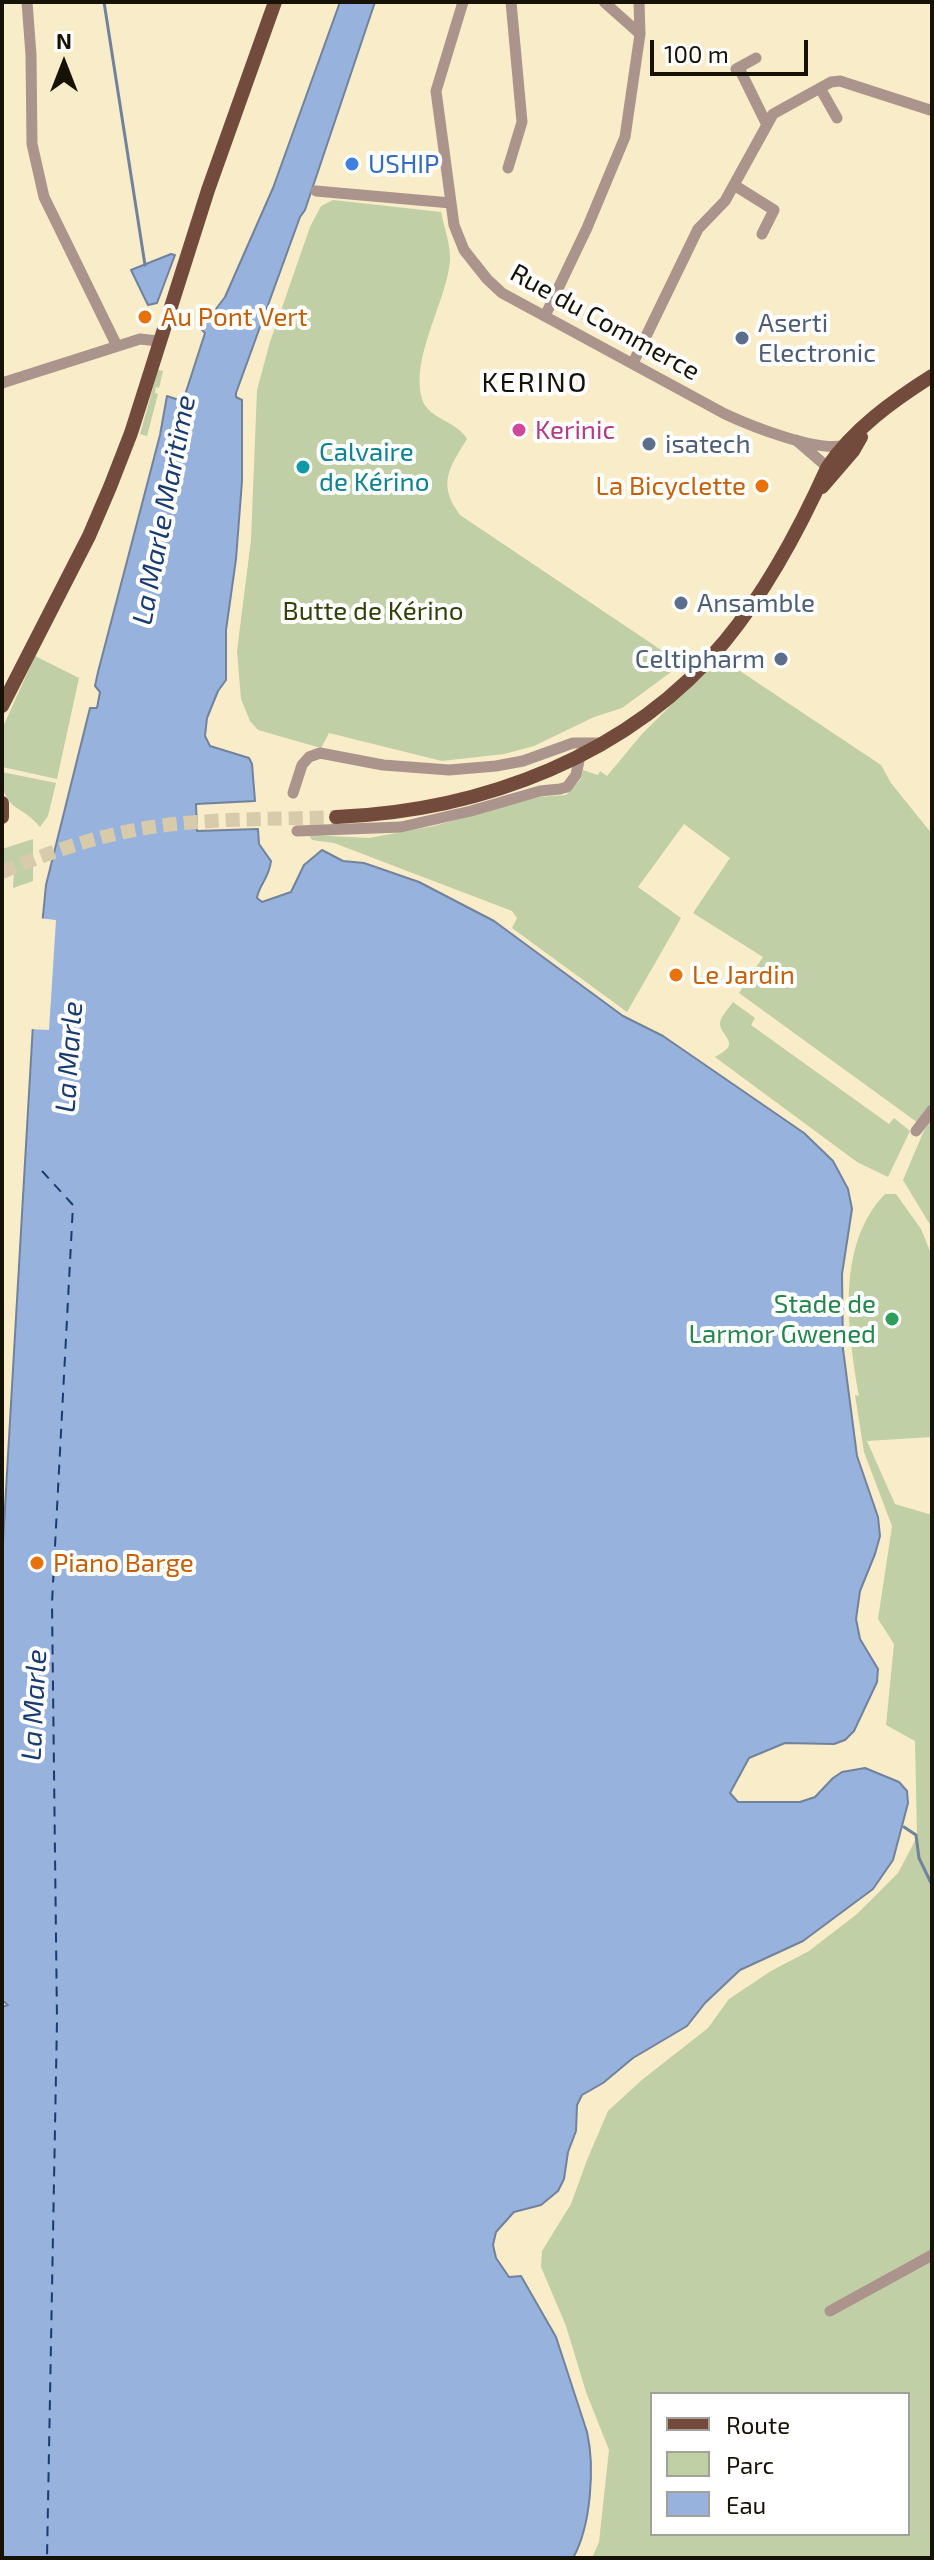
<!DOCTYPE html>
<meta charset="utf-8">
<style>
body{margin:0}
#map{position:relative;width:934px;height:2560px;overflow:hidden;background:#f9ecc9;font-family:"Exo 2",sans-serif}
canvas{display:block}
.frame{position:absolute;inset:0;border:4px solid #171206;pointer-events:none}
.legend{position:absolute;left:650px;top:2392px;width:260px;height:144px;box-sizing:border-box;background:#fff;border:2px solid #a2a09b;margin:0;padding:10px 14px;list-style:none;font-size:24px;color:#171206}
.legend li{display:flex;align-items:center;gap:16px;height:40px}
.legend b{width:40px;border:2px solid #a2a09b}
.north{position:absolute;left:24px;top:24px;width:80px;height:80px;-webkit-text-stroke:6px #fff;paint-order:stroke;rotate:0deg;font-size:22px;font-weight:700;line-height:32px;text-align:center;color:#171206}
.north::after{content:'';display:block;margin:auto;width:28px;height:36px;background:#171206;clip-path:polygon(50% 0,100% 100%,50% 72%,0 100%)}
.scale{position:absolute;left:650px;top:40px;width:158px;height:36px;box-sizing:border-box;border:4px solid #171206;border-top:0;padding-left:10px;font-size:24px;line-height:28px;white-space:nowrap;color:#171206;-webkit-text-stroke:6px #fff;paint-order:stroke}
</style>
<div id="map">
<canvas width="934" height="2560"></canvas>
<div class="frame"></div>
<ul class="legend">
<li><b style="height:10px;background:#724b3c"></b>Route</li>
<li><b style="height:22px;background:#c0cfa6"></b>Parc</li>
<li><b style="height:22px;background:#97b2dc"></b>Eau</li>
</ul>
<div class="north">N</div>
<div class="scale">100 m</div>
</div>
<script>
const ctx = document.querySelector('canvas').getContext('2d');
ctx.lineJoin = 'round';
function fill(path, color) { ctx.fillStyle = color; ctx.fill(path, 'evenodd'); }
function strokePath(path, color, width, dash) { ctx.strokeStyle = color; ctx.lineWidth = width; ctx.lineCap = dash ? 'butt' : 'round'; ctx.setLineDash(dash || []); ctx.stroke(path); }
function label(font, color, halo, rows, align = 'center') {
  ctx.font = font + ' "Exo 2",sans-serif'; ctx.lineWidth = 8; ctx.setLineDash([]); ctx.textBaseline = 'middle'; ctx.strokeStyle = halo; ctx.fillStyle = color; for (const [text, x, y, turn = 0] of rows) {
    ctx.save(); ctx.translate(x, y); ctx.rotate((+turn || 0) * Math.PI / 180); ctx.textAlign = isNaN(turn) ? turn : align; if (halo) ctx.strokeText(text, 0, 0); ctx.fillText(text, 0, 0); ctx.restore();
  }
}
fill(new Path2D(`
 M333,200L441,212C444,227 451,246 450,261C446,303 410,358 422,399C428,419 457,421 467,439C449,468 437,484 460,515L682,664L622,708L594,717L534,746L504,754L442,761L329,733L321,748L258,730L250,721L241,699L237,651L251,540L257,390L270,342L310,227L321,206Z
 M158,370L163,371L159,388L156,387L155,393L158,394L147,436L140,434Z
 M35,656L79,678L57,779L2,767V729Z
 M719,657L881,765L891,783L932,834V1228L903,1180L925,1128L739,993L763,957L693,913L730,858L684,824L638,887L681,918L627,1012L512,928L517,918L512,911L334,843L312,840L309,835L369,838L434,826L539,797L566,795L581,779L583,770L598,775L600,771L607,776L642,734Z
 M2,772L56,783L48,816L40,827C20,802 2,813 2,772Z
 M33,839V881L13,888L14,872L2,871V849Z
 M733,1002L755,1018L751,1025L889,1124L894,1118L910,1131L888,1177L857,1162L715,1057C741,1043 724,1040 720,1025C719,1018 729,1008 733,1002Z
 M885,1194H896L921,1229L932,1256V1437L867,1441L895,1504L932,1515V2558H592L599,2542L609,2450L586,2392L566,2326L541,2267L542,2251L571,2204L587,2160L608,2111L643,2079L708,2028L729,1999L771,1971L809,1951L857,1914L898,1873L917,1837L915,1741L886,1725L894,1644L878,1619L892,1526L864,1452L855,1395L859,1396C848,1331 835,1246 885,1194ZM652,2394H908V2534H652Z`), '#c0cfa6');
const water = new Path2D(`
 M340,2H375L305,210L300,217L236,393V397L242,400V481L236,559L226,630V680L218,691L207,718L205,736L210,746L249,758L252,764L255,801L196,804L197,831L258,829L259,844L271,861C269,879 258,886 257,898L262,902L291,892L304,865L322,850L343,861L364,863L419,882L494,921L623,1016L663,1036L804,1133L833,1161L848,1189L852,1209L842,1274L843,1349L857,1456L878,1517L880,1536L875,1554L860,1591L856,1619L860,1639L878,1669L877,1682L854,1731L845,1740L834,1744L785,1743L749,1758L730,1793L738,1802H800L815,1797L833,1778L842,1772L865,1768L899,1782L907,1791L908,1803L893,1860L873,1889L803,1941L740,1970L705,2003L687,2026L633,2058L603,2083L582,2095L577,2105L576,2131L568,2152L564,2179L558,2191L541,2205L514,2212L496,2232L493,2245L496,2258L509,2277L521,2276L556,2337L587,2432C595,2467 591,2526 573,2558H2V2007L8,2005L2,2000V1559L34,1007L46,885L90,708H97L100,692L95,686L98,672L160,435L167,396L182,401L184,398L205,333L201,329L225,297L273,188Z
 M171,254L175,255L157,303L148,305L131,270Z`);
fill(water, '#97b2dc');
strokePath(water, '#71829c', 2);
fill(new Path2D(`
 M38,918L56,920L49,1030L29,1029Z`), '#f9ecc9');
strokePath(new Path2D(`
 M104,2L145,265
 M904,1827L916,1835L919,1858L932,1885`), '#71829c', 3);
strokePath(new Path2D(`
 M42,1171L73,1205L52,1603L57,2020L47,2558`), '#1a3b6f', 2, [10, 8]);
strokePath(new Path2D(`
 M2,872C40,856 79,842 120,833C190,817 265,820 336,817`), '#d7cbac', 14, [14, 7]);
strokePath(new Path2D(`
 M27,2L31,55L32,144L44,197L117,346
 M463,2L436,91L454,225L464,250L487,279L502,293L725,414C751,426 818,453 845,445
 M604,2L640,34
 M739,68L767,125
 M736,69L756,58
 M820,88L837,118
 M508,168L522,122L511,2
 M734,185L774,210L762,234
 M316,191L451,203
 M545,316L587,228L625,137L640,34L639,2
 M633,363L698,229L725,201L773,114L831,82L840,81L930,110
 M2,383L140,339L159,341
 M796,440L832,471
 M293,793L302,765L309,757L320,753L383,765L449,770L496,766L523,761L573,743H602
 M297,831L401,827L471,811L540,791L560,789L567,787L576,775L580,756
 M916,1131L932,1110
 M830,2311L932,2255`), '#ab948b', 11);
strokePath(new Path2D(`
 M822,487L853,451L861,437
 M2,706L89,536L110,487L131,433L208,190L275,2
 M2,803V817
 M336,817C482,811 630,756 725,641C767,590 800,528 827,468C852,430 894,400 932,376`), '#724b3c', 14);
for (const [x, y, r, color] of [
 [352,164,8,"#3f7fe0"],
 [145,317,8,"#e8710a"],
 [742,338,8,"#5c6f8a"],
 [519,430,8,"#d1479c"],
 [649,444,8,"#5c6f8a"],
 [303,467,8,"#0f9aa8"],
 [762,486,8,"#e8710a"],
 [681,603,8,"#5c6f8a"],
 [781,659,8,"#5c6f8a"],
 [676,975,8,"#e8710a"],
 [892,1319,8,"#2e9e5b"],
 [37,1563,8,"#e8710a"]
]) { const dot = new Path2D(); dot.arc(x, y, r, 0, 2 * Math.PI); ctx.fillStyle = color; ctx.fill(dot); strokePath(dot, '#fff', 3); }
label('26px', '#366cbe', '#fff', [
 ["USHIP",368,164]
], 'left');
label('26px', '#c56008', '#fff', [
 ["Au Pont Vert",161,317],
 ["La Bicyclette",746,486,"right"],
 ["Le Jardin",692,975],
 ["Piano Barge",53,1563]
], 'left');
label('26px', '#171206', '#fff', [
 ["Rue du Commerce",605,322,29]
]);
label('26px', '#4e5e75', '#fff', [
 ["Aserti",758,323],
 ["Electronic",758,353],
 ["isatech",665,444],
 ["Ansamble",697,603],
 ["Celtipharm",765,659,"right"]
], 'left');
label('26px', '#b23c85', '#fff', [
 ["Kerinic",535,430]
], 'left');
label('26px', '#0d838f', '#fff', [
 ["Calvaire",319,452],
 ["de Kérino",319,482]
], 'left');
label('26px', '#324109', '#fff', [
 ["Butte de Kérino",373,611]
]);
label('26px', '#27864d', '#fff', [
 ["Stade de",876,1304],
 ["Larmor Gwened",876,1334]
], 'right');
ctx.letterSpacing = '2px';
label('28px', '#171206', '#fff', [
 ["KERINO",535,383]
]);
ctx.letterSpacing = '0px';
label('italic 28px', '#1a3b6f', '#fff', [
 ["La Marle Maritime",164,510,-79],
 ["La Marle",69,1057,-86],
 ["La Marle",34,1705,-87]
]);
</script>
